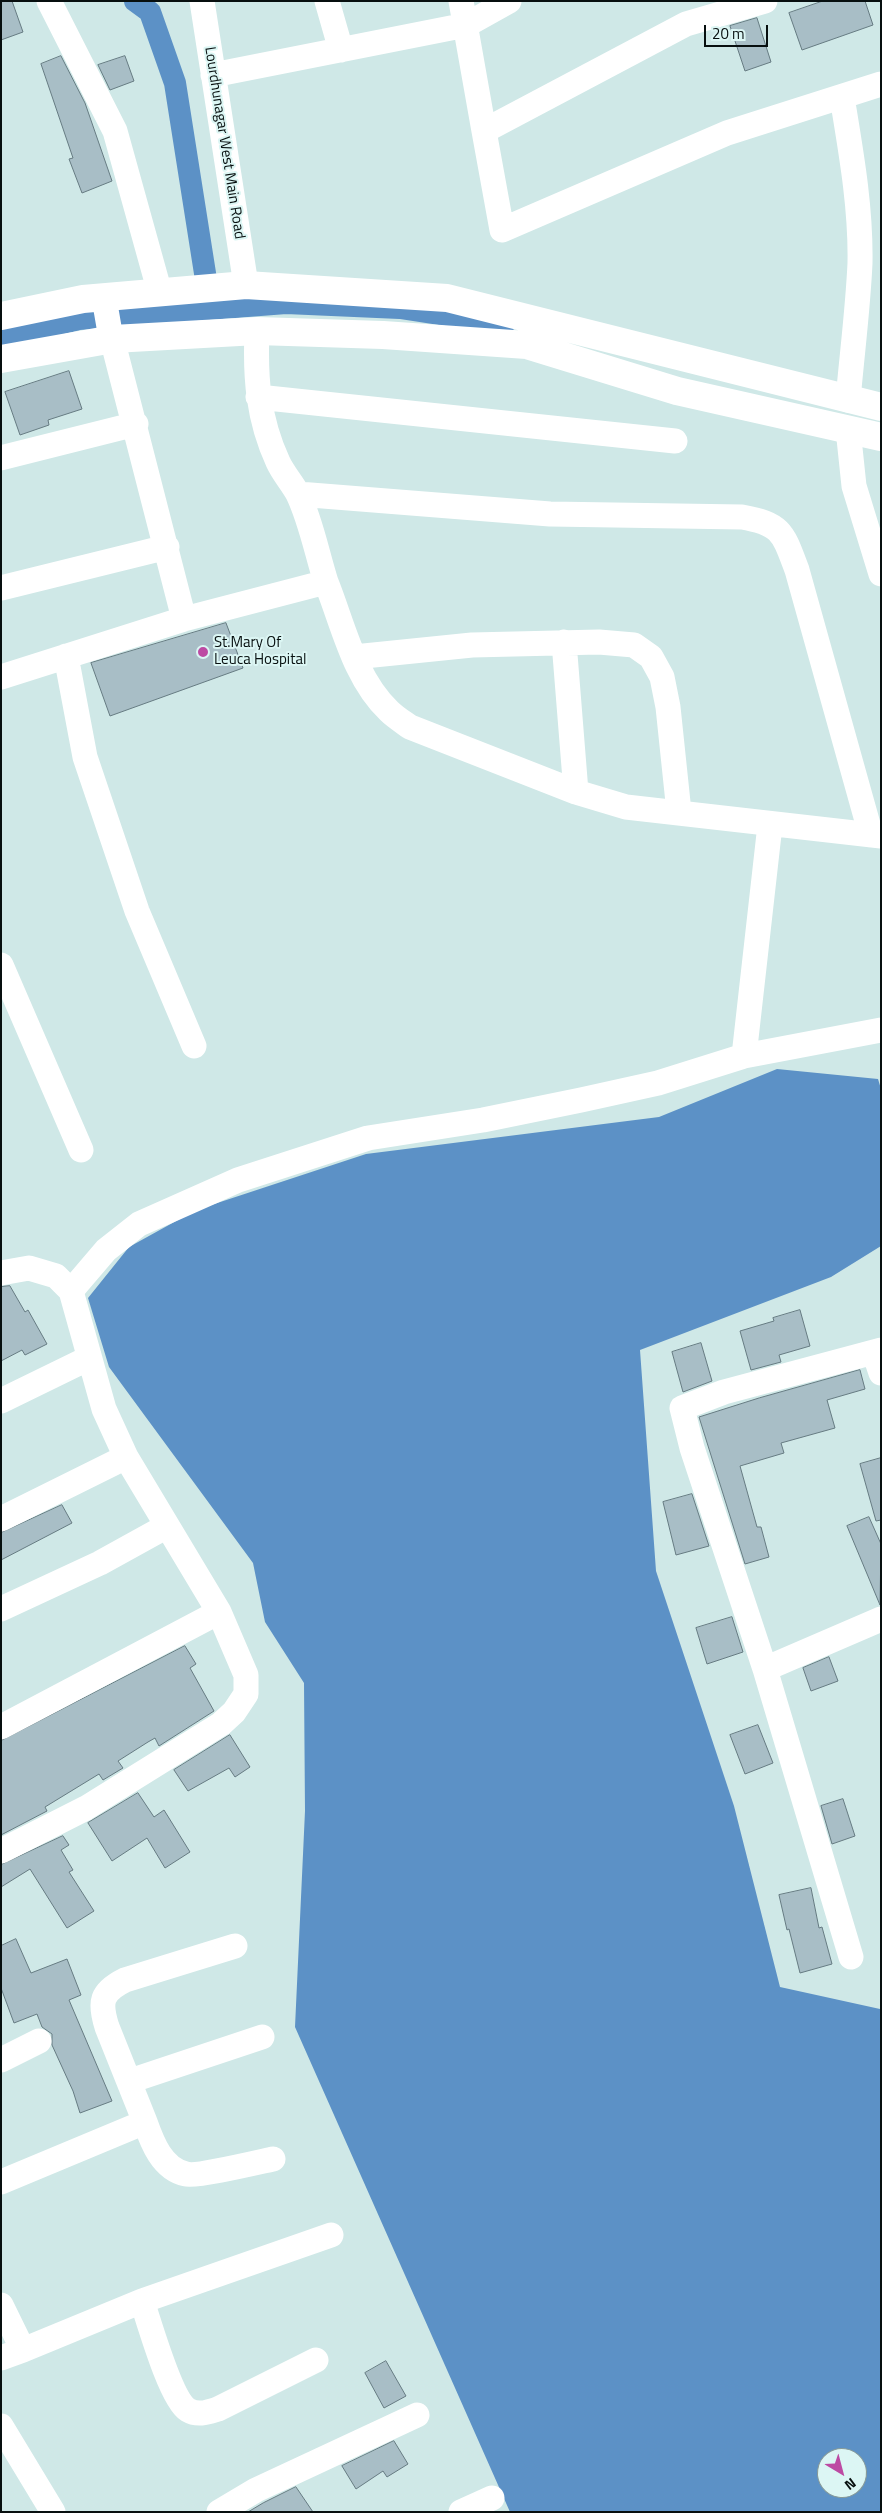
<!DOCTYPE html>
<style>
body{margin:0}
#map{position:relative;width:882px;height:2513px;overflow:hidden;background:#cfe8e7;font-family:"Titillium Web",sans-serif}
canvas{display:block}
.frame{position:absolute;inset:0;border:2px solid #070f0f;pointer-events:none}
.north{position:absolute;left:817px;top:2448px;width:50px;height:50px;box-sizing:border-box;background:#dcf6f4;border:1px solid #879a98;border-radius:50%;rotate:143deg;font-size:14px;font-weight:700;line-height:20px;text-align:center;color:#070f0f}
.north::after{content:'';display:block;margin:auto;width:18px;height:22px;background:#bd4aa3;clip-path:polygon(50% 0,100% 100%,50% 72%,0 100%)}
.scale{position:absolute;left:704px;top:25px;width:64px;height:22px;box-sizing:border-box;border:2px solid #070f0f;border-top:0;padding-left:6px;font-size:15px;line-height:18px;white-space:nowrap;color:#070f0f;-webkit-text-stroke:4px #dcf6f4;paint-order:stroke}
</style>
<div id="map">
<canvas width="882" height="2513"></canvas>
<div class="frame"></div>
<div class="north">N</div>
<div class="scale">20 m</div>
</div>
<script>
const ctx = document.querySelector('canvas').getContext('2d');
ctx.lineJoin = 'round';
function fill(path, color) { ctx.fillStyle = color; ctx.fill(path, 'evenodd'); }
function strokePath(path, color, width, dash) { ctx.strokeStyle = color; ctx.lineWidth = width; ctx.lineCap = dash ? 'butt' : 'round'; ctx.setLineDash(dash || []); ctx.stroke(path); }
function label(font, color, halo, rows, align = 'center') {
  ctx.font = font + ' "Titillium Web",sans-serif'; ctx.lineWidth = 4; ctx.setLineDash([]); ctx.textBaseline = 'middle'; ctx.strokeStyle = halo; ctx.fillStyle = color; for (const [text, x, y, turn = 0] of rows) {
    ctx.save(); ctx.translate(x, y); ctx.rotate((+turn || 0) * Math.PI / 180); ctx.textAlign = isNaN(turn) ? turn : align; if (halo) ctx.strokeText(text, 0, 0); ctx.fillText(text, 0, 0); ctx.restore();
  }
}
fill(new Path2D(`
 M777,1069L878,1079L881,1089V1246L831,1277L640,1350L656,1571L734,1806L780,1987L880,2009L881,2013V2512H510L295,2027L305,1811L304,1683L265,1622L253,1563L109,1367L88,1298L129,1247L196,1210L366,1154L659,1117ZM827,2458H857V2488H827Z`), '#5c91c6');
strokePath(new Path2D(`
 M135,1L150,12L175,83L210,305
 M1,338L79,319L286,303L400,308L504,324`), '#5c91c6', 22);
const building = new Path2D(`
 M1,1H12L23,32L1,40Z
 M823,1H865L873,25L802,50L789,13Z
 M757,18L771,62L745,71L730,26Z
 M61,56L85,103L112,181L82,193L69,159L73,158L41,64Z
 M125,56L134,81L110,90L98,65Z
 M69,371L82,409L48,420L49,425L20,435L5,392Z
 M226,623L243,668L110,716L91,663Z
 M10,1286L25,1312L28,1310L47,1344L25,1355L22,1350L1,1361V1287Z
 M800,1310L810,1346L779,1355L781,1362L751,1370L740,1331L774,1321L773,1318Z
 M701,1343L712,1381L683,1392L672,1352Z
 M860,1370L865,1389L827,1400L835,1428L781,1443L784,1453L740,1466L757,1527H761L769,1557L745,1564L699,1417L759,1398Z
 M881,1458V1520L876,1521L860,1464Z
 M692,1494L709,1546L676,1555L663,1502Z
 M62,1505L72,1523L1,1560V1533Z
 M869,1517L881,1544L880,1605L847,1526Z
 M732,1617L743,1652L707,1664L696,1628Z
 M185,1646L196,1664L190,1668L214,1711L159,1746L155,1738L148,1742L118,1761L123,1768L103,1780L99,1774L45,1807L47,1811L1,1835V1741Z
 M829,1657L838,1681L811,1691L803,1668Z
 M758,1725L773,1763L745,1774L730,1735Z
 M230,1735L250,1767L235,1777L229,1768L188,1791L174,1770Z
 M138,1793L154,1817L164,1810L190,1852L165,1868L147,1838L112,1861L88,1823Z
 M843,1799L855,1836L832,1844L821,1806Z
 M63,1836L69,1845L61,1850L73,1870L69,1872L94,1911L67,1928L30,1869L1,1887V1865Z
 M811,1888L819,1928L822,1927L832,1964L800,1973L789,1929L787,1930L779,1895Z
 M16,1939L31,1973L67,1959L81,1995L69,2000L112,2101L80,2113L73,2091L52,2045V2034L42,2027L37,2014L14,2023L1,1988V1946Z
 M386,2361L406,2396L384,2408L365,2373Z
 M394,2441L408,2464L387,2477L383,2471L356,2489L342,2466Z
 M296,2487L313,2512H248L263,2503Z`);
fill(building, '#a8bec6');
strokePath(building, '#667b82', 1);
strokePath(new Path2D(`
 M49,1L115,131L160,293
 M202,1L246,285
 M327,1L341,50
 M461,1L484,131L686,24L765,1
 M213,75L466,25L509,1
 M842,97C851,152 861,207 860,263C858,308 852,354 848,400
 M484,131L502,230L727,133L881,84
 M104,298L109,327L184,619
 M257,331C255,377 258,419 278,462C283,473 292,483 298,494C311,521 317,554 326,582
 M258,397L675,441
 M848,429L854,486L881,574
 M1,458L136,424
 M298,494L550,514L742,517C782,524 783,533 797,570L871,835
 M1,588L167,547
 M564,642L576,792
 M66,656L85,757L137,911L194,1046
 M354,657L472,645L599,642L634,645L651,657L662,677L668,707L679,812
 M1,677L184,619L326,582C343,624 354,678 389,711C395,717 403,722 410,727L576,792L626,807L881,836
 M1,965L81,1150
 M744,1056L770,825
 M1,1273L29,1268L56,1276L71,1291L104,1409L126,1457L219,1612L246,1675V1694L234,1712L221,1724L86,1808L1,1851
 M71,1291L106,1250L139,1224L238,1180L368,1138L483,1120L581,1100L658,1083L744,1056L881,1030
 M874,1352L881,1373
 M1,1401L89,1358
 M1,1519L126,1457
 M1,1609L100,1563L167,1526
 M765,1669L692,1448L682,1408L724,1392L881,1350
 M1,1727L219,1612
 M851,1957L765,1669L881,1619
 M1,2060L39,2041
 M130,2081L262,2037
 M145,2122L107,2027C99,2002 101,1992 125,1980L235,1946
 M1,2182L145,2122C152,2142 162,2169 186,2174C196,2177 259,2162 273,2159
 M142,2301C149,2322 171,2400 188,2410C198,2416 208,2412 218,2409L316,2360
 M1,2305L23,2350L1,2358
 M23,2350L142,2301L331,2235
 M1,2426L53,2512
 M219,2512L256,2490L417,2415
 M461,2512L492,2498`), '#fff', 25);
strokePath(new Path2D(`
 M1,316L83,299L246,285L447,298L881,407
 M1,359L113,339L257,331L383,335L527,345L677,391L881,437`), '#fff', 28);
for (const [x, y, r, color] of [
 [203,652,6,"#bd4aa3"]
]) { const dot = new Path2D(); dot.arc(x, y, r, 0, 2 * Math.PI); ctx.fillStyle = color; ctx.fill(dot); strokePath(dot, '#dcf6f4', 2); }
label('15px', '#070f0f', '#dcf6f4', [
 ["Lourdhunagar West Main Road",224,143,81]
]);
label('15px', '#070f0f', '#dcf6f4', [
 ["St.Mary Of",214,643],
 ["Leuca Hospital",214,660]
], 'left');
</script>
